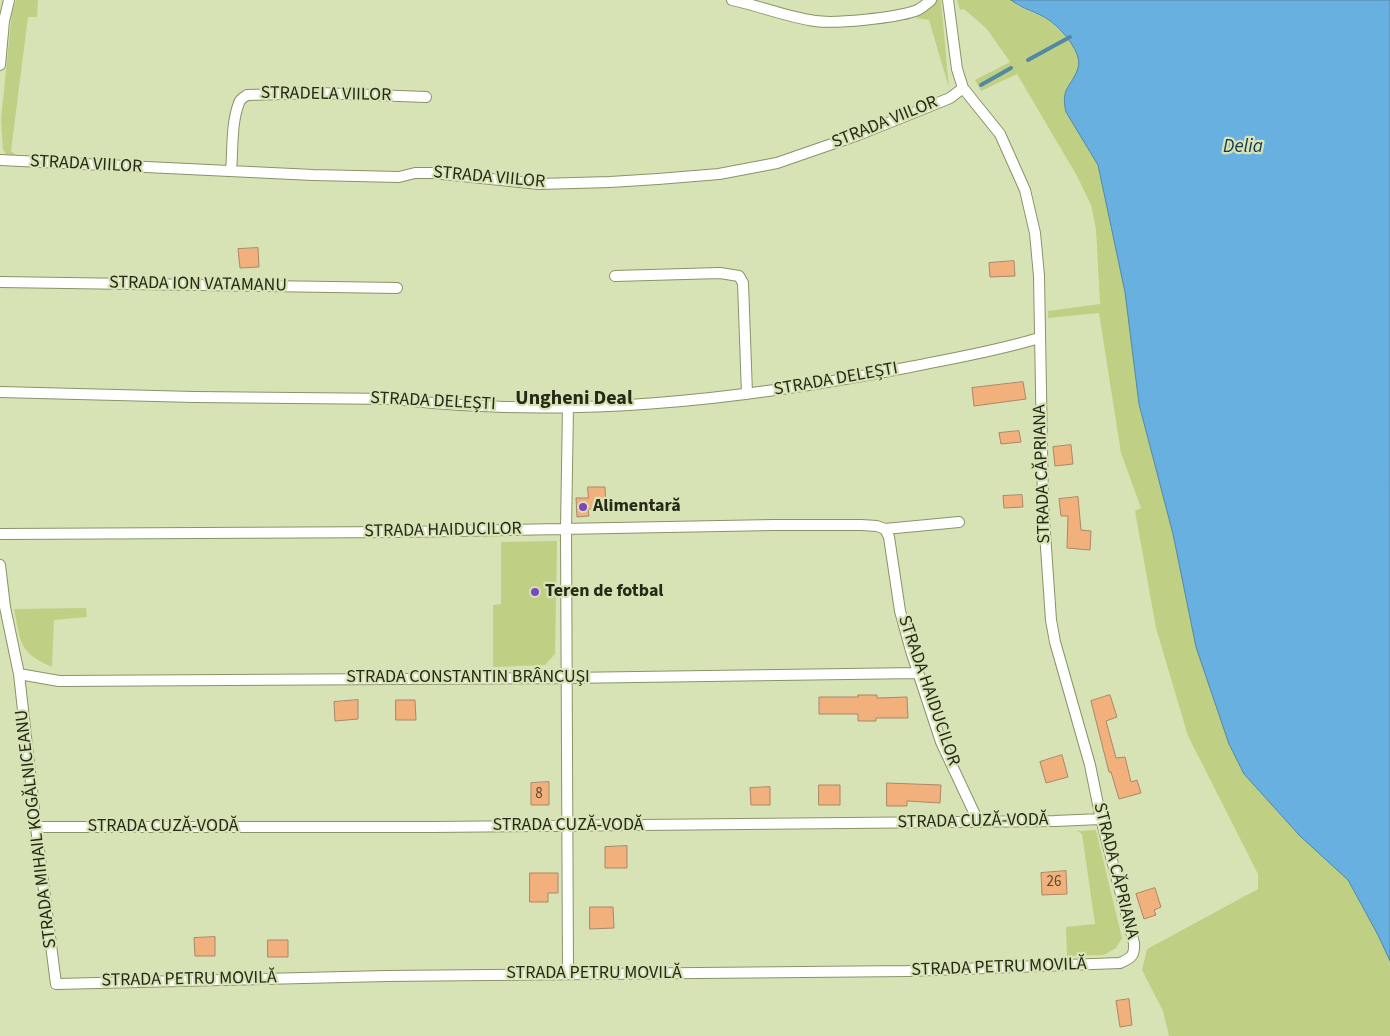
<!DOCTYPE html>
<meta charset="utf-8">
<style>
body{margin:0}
canvas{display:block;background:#d7e3b5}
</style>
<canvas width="1390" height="1036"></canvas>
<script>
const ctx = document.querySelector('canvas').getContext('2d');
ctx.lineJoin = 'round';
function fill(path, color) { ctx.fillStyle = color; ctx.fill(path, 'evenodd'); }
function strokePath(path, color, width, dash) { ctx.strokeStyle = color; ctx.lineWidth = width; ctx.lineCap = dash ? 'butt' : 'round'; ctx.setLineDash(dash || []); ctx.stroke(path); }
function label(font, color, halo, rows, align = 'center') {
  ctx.font = font + ' "Source Sans 3",sans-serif'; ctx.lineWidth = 4.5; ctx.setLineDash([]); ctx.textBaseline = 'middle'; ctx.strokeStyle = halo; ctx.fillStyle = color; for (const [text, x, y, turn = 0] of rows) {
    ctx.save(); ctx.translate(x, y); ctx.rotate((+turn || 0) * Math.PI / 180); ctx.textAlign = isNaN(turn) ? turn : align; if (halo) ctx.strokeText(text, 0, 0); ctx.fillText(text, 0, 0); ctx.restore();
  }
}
fill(new Path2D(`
 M16,0H38L37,17H28L11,151L17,156L6,154L3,150L1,119L12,12Z
 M935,0H941L949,88L929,20L916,18Z
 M957,0H1011L1018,6L1049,20L1070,41L1078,54L1079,67L1390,913V1036H1169L1163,1011L1142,970L1147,949L1258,889V874L1188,736L1156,628L1135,511L1141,508L1121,453L1099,313L1048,318V311L1100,304L1096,229L1091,205L1077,176L1017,74L981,91L975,80L1010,62L987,29L964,9L960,10Z
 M557,541L555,654L545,665L493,667V605L501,604V542Z
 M86,608L87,617L54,620L52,667C18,652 21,643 14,609Z
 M1096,830L1122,938L1116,948L1104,955L1067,956L1066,927L1095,924L1082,834L1077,831Z`), '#bfd084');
const water = new Path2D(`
 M1011,0H1390V961L1378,935L1348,880L1300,836L1244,774L1229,744L1196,647L1173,534L1139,404L1125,292L1098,165L1066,112C1060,87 1072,87 1078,68C1083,52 1061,29 1049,20C1037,12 1022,9 1011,0Z`);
fill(water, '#67b0e0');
strokePath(water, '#5388a4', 1);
strokePath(new Path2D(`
 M1028,60L1070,37
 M981,85L1011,68`), '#5388a4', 4);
const building = new Path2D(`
 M258,248L259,267L240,268L238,249Z
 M1014,261L1015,276L990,277L989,263Z
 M1023,382L1026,399L974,406L972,388Z
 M1019,431L1021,442L1001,444L999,433Z
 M1071,445L1073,464L1055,466L1053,447Z
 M588,487H605L606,508L588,509L589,516L577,517L576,498H588Z
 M1022,495L1023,507L1004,508L1003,496Z
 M1078,497L1081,530L1091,531L1090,550L1067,548L1068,516H1061L1059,499Z
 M858,695H877V698L907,697L908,718H876V721H858V714H819V697H858Z
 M1110,695L1117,717L1106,721L1116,758L1125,757L1131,782L1137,780L1141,793L1119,799L1111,772H1109L1091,701Z
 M358,700V719L335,721L334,702Z
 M396,700H415L416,720H396Z
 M1062,755L1068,777L1046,783L1040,762Z
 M549,782V805H531V783Z
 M887,783L941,785L940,803L907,801V806H887Z
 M819,785H840V805H819Z
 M770,787V805H751L750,788Z
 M627,846V868H605V847Z
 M1066,871L1067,894L1042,895L1041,873Z
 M530,873H558V893H548V902H530Z
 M1155,888L1161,907L1154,910L1156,915L1144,919L1136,894Z
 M590,907H613L614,928L590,929Z
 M215,937V956H195L194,938Z
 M268,940H288V957H268Z
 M1129,999L1132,1025L1120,1027L1116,1001Z`);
fill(building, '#f1b07c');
strokePath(building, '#ab8669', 1);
const street = new Path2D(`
 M732,0C760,6 787,17 815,21C836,24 894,18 915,11C921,9 926,4 931,0
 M0,65L4,21L9,0
 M0,160L313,175L399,177L415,173H433L539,184L610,182L658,179L719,174L777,163L858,135L923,109L950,98L963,88
 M231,171C233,149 231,123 239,103C240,99 244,97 247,95L319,93L426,97
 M615,276L720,273L739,276L743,283L747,394
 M0,282L397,288
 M0,392L194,397L395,399C567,420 742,400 910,367C954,358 997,351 1039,338
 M885,529L889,537L900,611L911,651L941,742L978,821
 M0,534L402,532L774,525H861L877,526L885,529L959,522
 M0,565L5,607L19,674L36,827L56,984L386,976L908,971L1120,963C1131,958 1135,956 1134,943L1101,819L1090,765L1055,642L1051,620L1043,504L1039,276L1035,233L1025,190L1000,134L963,88L957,69L948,0
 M19,674L59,681L567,678L918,673
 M36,827H432L1055,821L1101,819
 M568,973L566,529L568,407`);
strokePath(street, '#899368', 12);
strokePath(street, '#fff', 10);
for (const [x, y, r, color] of [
 [583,507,5,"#7a48c0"],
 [535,592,5,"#7a48c0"]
]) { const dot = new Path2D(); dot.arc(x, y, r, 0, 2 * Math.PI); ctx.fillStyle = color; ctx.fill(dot); strokePath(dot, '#d7e3b5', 2); }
label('15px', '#584b30', null, [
 ["8",539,795],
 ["26",1054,883]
]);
label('18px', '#252917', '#d7e3b5', [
 ["STRADELA VIILOR",326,95,1],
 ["STRADA VIILOR",885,123,-22],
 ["STRADA VIILOR",86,165,3],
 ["STRADA VIILOR",489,178,5],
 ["STRADA ION VATAMANU",198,285,1],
 ["STRADA DELEȘTI",836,380,-10],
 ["STRADA DELEȘTI",433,402,3],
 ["STRADA CĂPRIANA",1043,474,-92],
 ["STRADA HAIDUCILOR",443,531,-1],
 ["STRADA CONSTANTIN BRÂNCUŞI",468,678],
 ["STRADA HAIDUCILOR",928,691,71],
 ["STRADA CUZĂ-VODĂ",973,822,-1],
 ["STRADA CUZĂ-VODĂ",568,826],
 ["STRADA CUZĂ-VODĂ",163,827],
 ["STRADA MIHAIL KOGĂLNICEANU",37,829,-97],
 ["STRADA CĂPRIANA",1115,871,76],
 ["STRADA PETRU MOVILĂ",999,968,-2],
 ["STRADA PETRU MOVILĂ",594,974],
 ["STRADA PETRU MOVILĂ",189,980,-1]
]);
label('bold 18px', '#252917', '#d7e3b5', [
 ["Alimentară",593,507],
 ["Teren de fotbal",545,592]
], 'left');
label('italic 19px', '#17384c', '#d7e3b5', [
 ["Delia",1243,148]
]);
label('bold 20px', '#252917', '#d7e3b5', [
 ["Ungheni Deal",574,400]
]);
</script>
